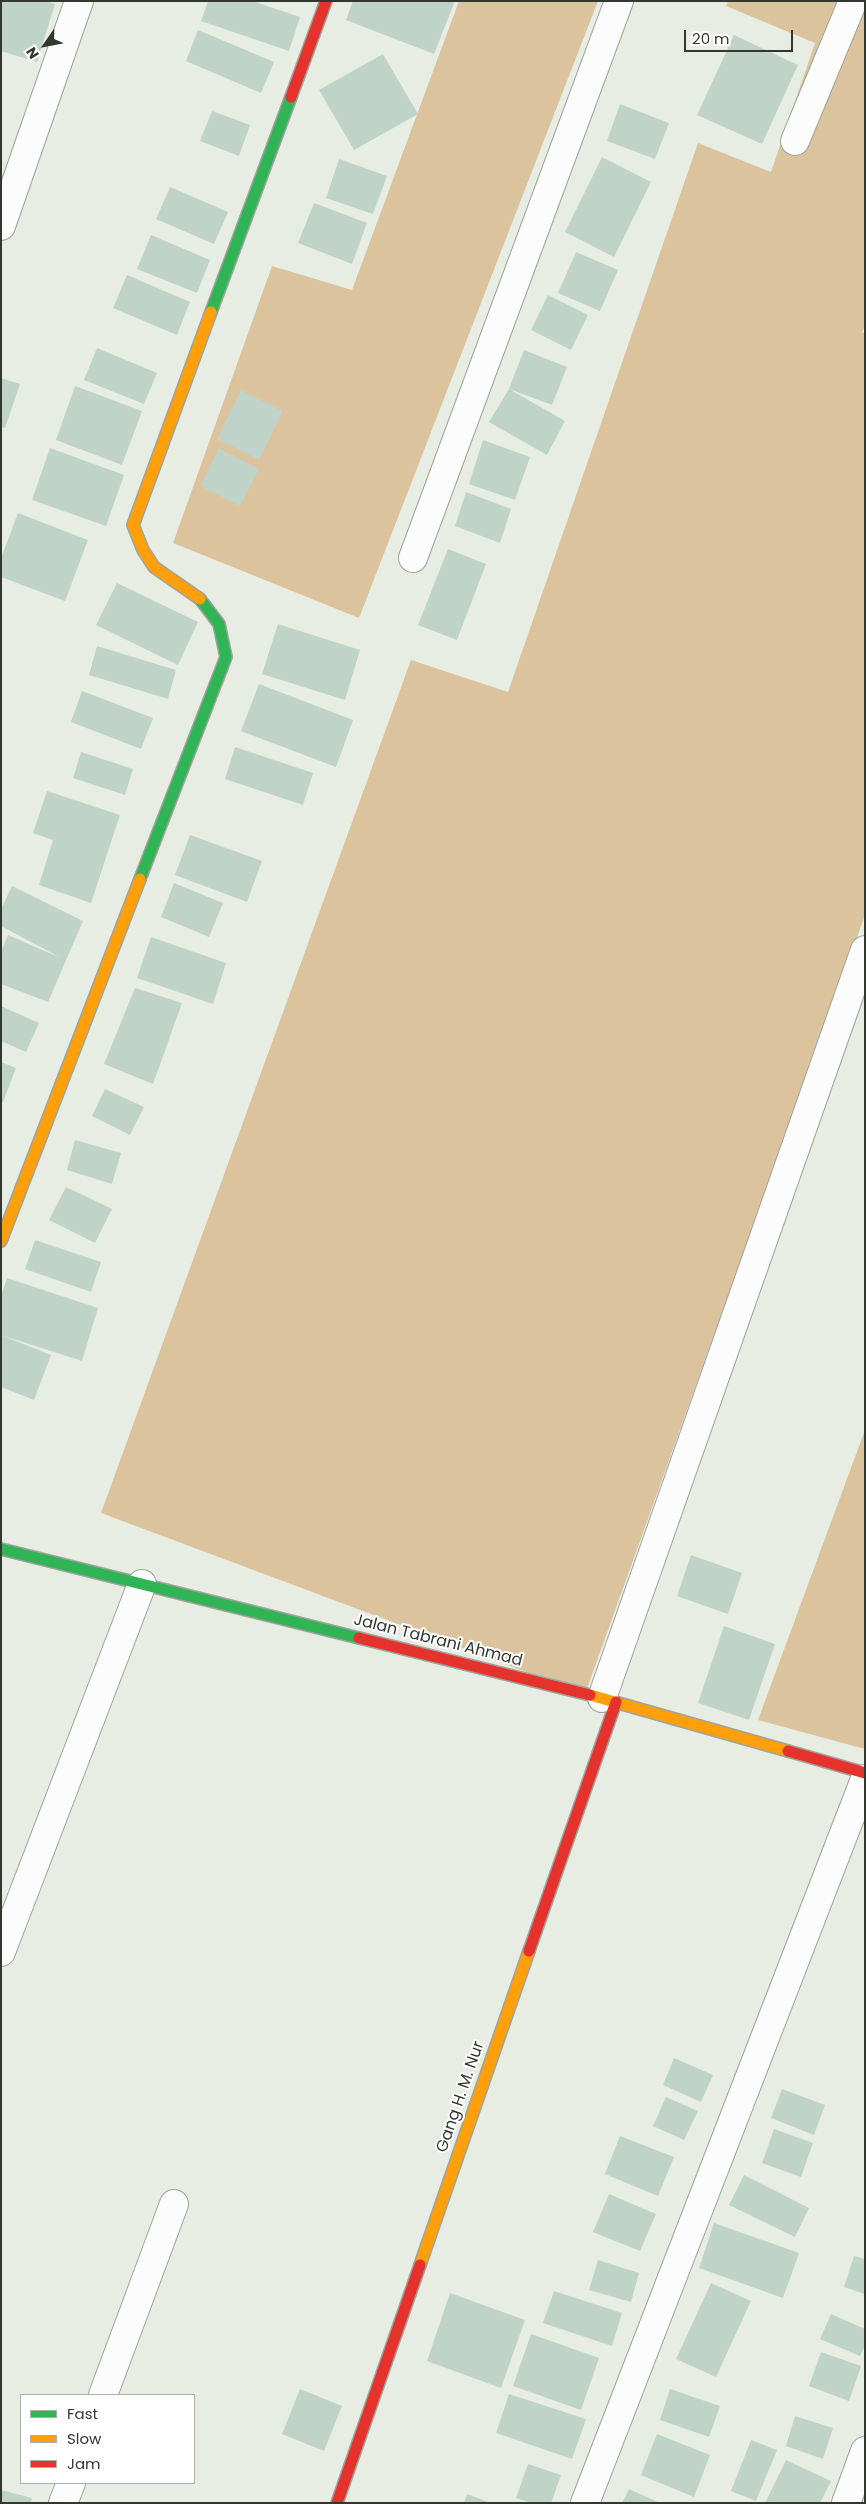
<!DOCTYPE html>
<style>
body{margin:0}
#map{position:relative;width:866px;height:2504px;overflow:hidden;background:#e7ede3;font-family:Poppins,sans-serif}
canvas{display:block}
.frame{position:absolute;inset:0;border:2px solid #323730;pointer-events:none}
.legend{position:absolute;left:20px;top:2394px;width:175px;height:90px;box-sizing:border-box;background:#fff;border:1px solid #adafac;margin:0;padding:6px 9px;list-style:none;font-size:15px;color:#323730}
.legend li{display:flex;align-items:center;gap:10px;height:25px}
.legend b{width:25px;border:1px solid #adafac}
.north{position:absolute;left:20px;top:20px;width:50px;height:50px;-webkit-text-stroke:4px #fff;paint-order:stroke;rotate:237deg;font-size:14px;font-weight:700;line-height:20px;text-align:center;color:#323730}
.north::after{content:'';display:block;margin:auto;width:18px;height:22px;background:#323730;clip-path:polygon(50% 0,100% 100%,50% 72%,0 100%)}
.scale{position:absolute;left:684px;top:30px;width:109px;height:22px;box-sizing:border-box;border:2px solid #323730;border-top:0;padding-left:6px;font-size:15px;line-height:18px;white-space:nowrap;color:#323730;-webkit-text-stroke:4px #fff;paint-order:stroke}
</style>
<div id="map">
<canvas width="866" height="2504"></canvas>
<div class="frame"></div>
<ul class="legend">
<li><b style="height:6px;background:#30b455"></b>Fast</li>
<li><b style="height:6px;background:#ff9f0a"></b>Slow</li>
<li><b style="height:6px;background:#e5322d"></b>Jam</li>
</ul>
<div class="north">N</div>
<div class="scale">20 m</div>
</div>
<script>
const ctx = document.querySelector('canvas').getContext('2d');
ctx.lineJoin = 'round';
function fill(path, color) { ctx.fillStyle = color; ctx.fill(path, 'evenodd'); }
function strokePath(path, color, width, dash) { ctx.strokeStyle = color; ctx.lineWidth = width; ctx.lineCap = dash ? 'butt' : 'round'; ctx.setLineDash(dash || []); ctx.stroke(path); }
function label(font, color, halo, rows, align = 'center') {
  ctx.font = font + ' Poppins,sans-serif'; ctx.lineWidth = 4; ctx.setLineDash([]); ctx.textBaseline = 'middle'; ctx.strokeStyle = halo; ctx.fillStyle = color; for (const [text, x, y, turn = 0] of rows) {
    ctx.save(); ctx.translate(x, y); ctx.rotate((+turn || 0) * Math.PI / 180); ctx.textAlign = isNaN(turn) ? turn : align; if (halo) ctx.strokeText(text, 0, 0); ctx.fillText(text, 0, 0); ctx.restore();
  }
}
fill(new Path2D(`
 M459,1H598L359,618L173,543L272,266L352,290Z
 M728,1H865V326L862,332L865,334V915L585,1694L101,1513L411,660L508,692L698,143L771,172L815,43L726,6Z
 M865,1430V1749L758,1720Z`), '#dbc39e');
fill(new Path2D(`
 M1,1H45L55,4L37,62L1,51Z
 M208,1H252L300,17L289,51L201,21Z
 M353,1H455L434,54L346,20Z
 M198,30L274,62L261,93L186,61Z
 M734,35L798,65L762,144L697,115Z
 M383,54L418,114L354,150L319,90Z
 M620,104L669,123L655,159L607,141Z
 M212,111L250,125L239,156L200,141Z
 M602,157L651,182L614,257L565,232Z
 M339,159L387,176L373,214L326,198Z
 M170,187L228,212L214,244L156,219Z
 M314,203L367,223L352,264L298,243Z
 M151,235L210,260L197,293L137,269Z
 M576,252L618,270L600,311L558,293Z
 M127,275L190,302L177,335L113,308Z
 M548,295L588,315L571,350L531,330Z
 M97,348L157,373L144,404L84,380Z
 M524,350L567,367L552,405L509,389Z
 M1,378L20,384L5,428L1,427Z
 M75,386L142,411L122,465L56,440Z
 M509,389L565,421L547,455L489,422Z
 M241,390L283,411L259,460L217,439Z
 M483,440L530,457L515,500L469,484Z
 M50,448L124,475L106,526L32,500Z
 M219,448L259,469L240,506L201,486Z
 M466,492L511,509L500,543L455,526Z
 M18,513L88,540L65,601L1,577V558Z
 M448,549L486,564L457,640L418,625Z
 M117,583L198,622L178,665L96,625Z
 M278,624L360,650L345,700L262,674Z
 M97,646L176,670L168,699L89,675Z
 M259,684L353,720L336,767L241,731Z
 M82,691L153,718L141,749L71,722Z
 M235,747L313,773L303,805L225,779Z
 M81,752L133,769L125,795L73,778Z
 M47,791L120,815L91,903L39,885L53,840L33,833Z
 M190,835L262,861L247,902L175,875Z
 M174,883L223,903L209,937L161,917Z
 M12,886L83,921L48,1002L1,984V952L8,935L61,958L1,926V909Z
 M151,937L226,963L213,1004L137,978Z
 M135,988L182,1003L153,1084L104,1064Z
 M1,1006L39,1023L26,1052L1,1041Z
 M1,1062L16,1068L3,1102H1Z
 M105,1089L144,1107L130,1135L92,1116Z
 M75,1140L121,1153L112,1184L67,1170Z
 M66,1187L112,1209L95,1243L49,1220Z
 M35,1240L101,1262L91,1292L25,1269Z
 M7,1278L98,1308L82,1361L1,1335V1297Z
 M1,1335L51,1355L34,1400L1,1387Z
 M691,1555L742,1573L728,1614L677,1596Z
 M724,1626L775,1644L749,1720L698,1703Z
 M674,2058L713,2075L701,2102L663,2085Z
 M782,2089L825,2105L814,2135L771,2118Z
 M666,2097L698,2111L684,2140L653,2126Z
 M774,2129L813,2143L801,2177L762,2163Z
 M620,2136L674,2157L658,2196L605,2174Z
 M744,2175L809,2208L795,2237L729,2205Z
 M609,2194L656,2214L640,2251L593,2232Z
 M714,2223L799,2253L783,2298L699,2268Z
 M854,2256L865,2259V2294L844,2287Z
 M598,2260L639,2273L631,2302L589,2290Z
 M711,2283L751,2301L716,2377L676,2359Z
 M554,2291L622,2313L612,2346L543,2323Z
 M450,2293L525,2320L501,2388L427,2361Z
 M831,2314L865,2329V2345L860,2356L820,2339Z
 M531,2334L599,2358L581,2410L513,2386Z
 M821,2352L861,2366L849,2401L809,2386Z
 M300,2389L342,2406L324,2451L282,2434Z
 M670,2389L720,2406L709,2437L660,2420Z
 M509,2394L586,2419L572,2459L496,2433Z
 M795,2416L833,2428L823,2459L786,2446Z
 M657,2434L710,2455L694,2497L641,2475Z
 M751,2440L777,2450L756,2501L731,2491Z
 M786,2460L831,2481L820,2503H765Z
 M528,2464L561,2475L551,2503H532L516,2498Z
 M629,2489L660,2503H622Z
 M1,2490L32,2498L31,2503H1Z
 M467,2494L491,2503H464Z`), '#c0d3c8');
const street = new Path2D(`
 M795,141L853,1
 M1,226L79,1
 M413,558L619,1
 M602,1698L865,950
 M1,1952L142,1584
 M103,2395L174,2204
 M63,2503L71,2483
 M585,2503L865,1779
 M846,2503L865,2451`);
const fast = new Path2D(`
 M211,312L291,97
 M140,879L226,657L219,624L200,599
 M1,1549L359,1638`);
const slow = new Path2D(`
 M200,599L154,567L143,550L133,525L211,312
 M1,1241L140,879
 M590,1695L788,1751
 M420,2265L529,1951`);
const jam = new Path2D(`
 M291,97L326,1
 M359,1638L590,1695
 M788,1751L865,1773
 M529,1951L616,1702
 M337,2503L420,2265`);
strokePath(street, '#9ea39c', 30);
strokePath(fast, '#9ea39c', 14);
strokePath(slow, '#9ea39c', 14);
strokePath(jam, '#9ea39c', 14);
strokePath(street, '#fbfcfb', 28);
strokePath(fast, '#30b455', 11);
strokePath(slow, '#ff9f0a', 11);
strokePath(jam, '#e5322d', 11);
label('16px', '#323730', '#fff', [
 ["Jalan Tabrani Ahmad",438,1641,14],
 ["Gang H. M. Nur",461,2097,-71]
]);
</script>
